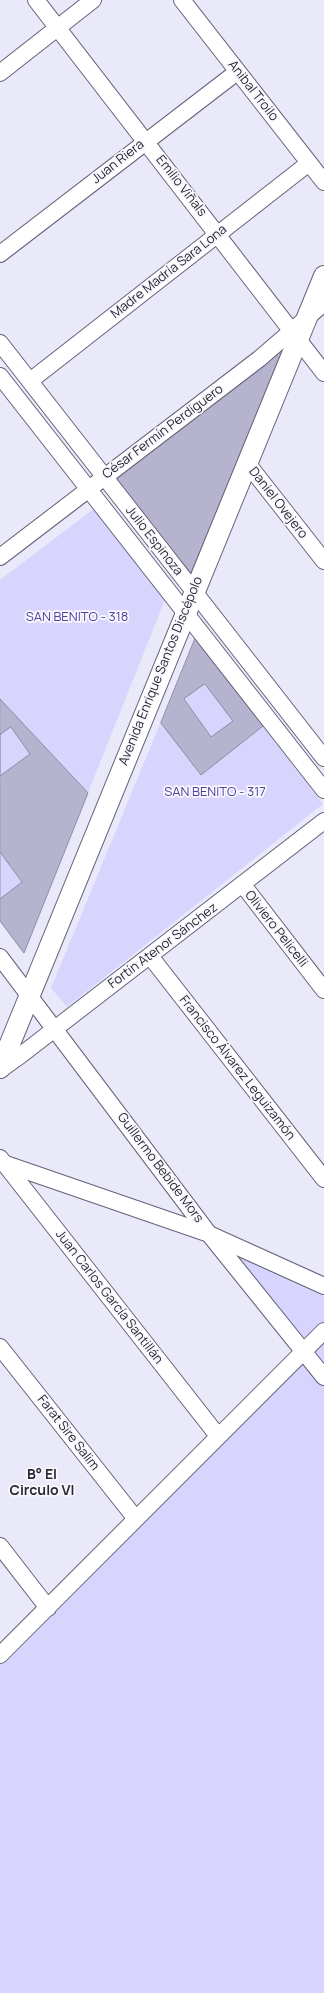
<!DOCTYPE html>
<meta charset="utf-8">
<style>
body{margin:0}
canvas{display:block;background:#eae9fa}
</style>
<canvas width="324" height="1993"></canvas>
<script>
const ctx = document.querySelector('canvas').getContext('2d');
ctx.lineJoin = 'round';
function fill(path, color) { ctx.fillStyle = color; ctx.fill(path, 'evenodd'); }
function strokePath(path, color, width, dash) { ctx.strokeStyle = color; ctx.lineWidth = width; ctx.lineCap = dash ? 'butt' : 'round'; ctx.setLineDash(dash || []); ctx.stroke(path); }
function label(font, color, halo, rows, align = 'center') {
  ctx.font = font + ' Manrope,sans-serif'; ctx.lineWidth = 3.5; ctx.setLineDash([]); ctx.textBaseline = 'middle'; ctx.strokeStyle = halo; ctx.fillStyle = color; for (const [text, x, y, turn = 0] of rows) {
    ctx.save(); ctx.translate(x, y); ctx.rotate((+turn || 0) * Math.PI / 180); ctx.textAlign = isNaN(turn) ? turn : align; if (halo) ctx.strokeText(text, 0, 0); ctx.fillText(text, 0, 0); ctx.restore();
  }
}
fill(new Path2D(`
 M95,508L166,597L24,953L0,921V580Z
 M195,639L323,804L67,1007L51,988Z
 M224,1244L324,1288V1325L305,1345Z
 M324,1342V1993H0V1664Z`), '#d7d5fd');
const building = new Path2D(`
 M287,343L191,573L112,478Z
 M195,639L263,726L201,775L161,723Z
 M205,684L233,721L211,737L184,699Z
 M0,699L88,793L24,953L0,921Z
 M11,727L30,754L0,776V735Z
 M0,852L22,882L0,899Z`);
fill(building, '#b5b3ce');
strokePath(building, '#8d8ba5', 1);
const minor = new Path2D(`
 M36,0L324,373
 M182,0L324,182
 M0,73L93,0
 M0,254L237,72
 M0,343L324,758
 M0,376L324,790
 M30,381L309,163
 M247,463L324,561
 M0,557L259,359L324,303
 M243,885L324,990
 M150,956L324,1179
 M0,957L209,1234L324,1377
 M0,1070L21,1055L324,821
 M0,1158L218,1436
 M6,1164L209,1234L324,1286
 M0,1347L136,1519
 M0,1546L48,1608
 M0,1655L324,1331`);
const major = new Path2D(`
 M0,1068L324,276`);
strokePath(minor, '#63627a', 18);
strokePath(major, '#63627a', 22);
strokePath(minor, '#fff', 16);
strokePath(major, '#fff', 20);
label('13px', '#282832', '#f8f8fe', [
 ["Anibal Troilo",253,91,52],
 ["Juan Riera",118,162,-38],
 ["Emilio Viñals",181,186,52],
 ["Madre Madría Sara Lona",169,272,-38],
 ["César Fermín Perdiguero",163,432,-37],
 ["Daniel Ovejero",278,503,52],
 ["Julio Espinoza",154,541,52],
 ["Avenida Enrique Santos Discépolo",161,671,-68],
 ["Oliviero Pelicelli",276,929,52],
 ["Fortín Atenor Sánchez",163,946,-37],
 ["Francisco Álvarez Leguizamón",237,1068,52],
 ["Guillermo Bebide Mors",160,1168,53],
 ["Juan Carlos García Santillán",109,1297,52],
 ["Farat Sire Salim",68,1433,52]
]);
label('13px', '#513f9c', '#f8f8fe', [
 ["SAN BENITO - 318",77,617],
 ["SAN BENITO - 317",215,792]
]);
label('bold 14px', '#282832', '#f8f8fe', [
 ["B° El",42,1475],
 ["Circulo VI",42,1491]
]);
</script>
